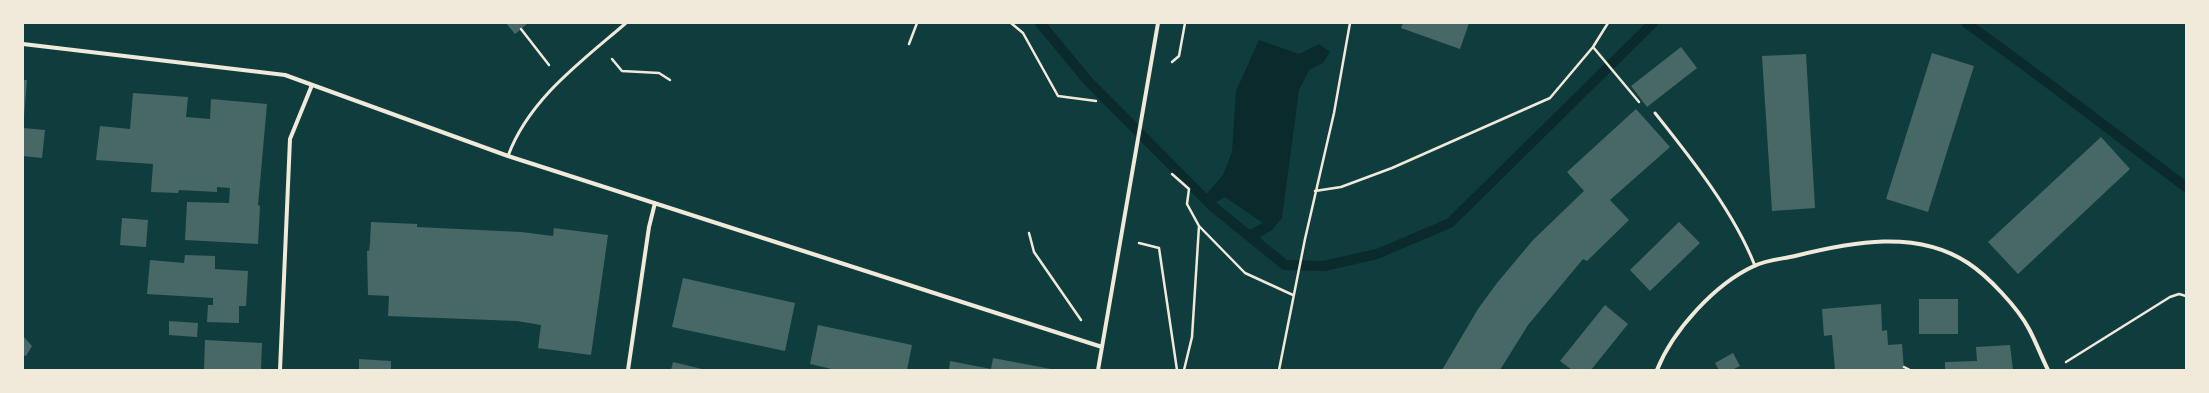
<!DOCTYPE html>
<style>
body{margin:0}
#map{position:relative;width:2209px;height:393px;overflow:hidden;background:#0f3d3e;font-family:"Roboto Serif",serif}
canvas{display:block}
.frame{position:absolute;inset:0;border:24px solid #f1e9da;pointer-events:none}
</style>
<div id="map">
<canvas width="2209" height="393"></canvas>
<div class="frame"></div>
</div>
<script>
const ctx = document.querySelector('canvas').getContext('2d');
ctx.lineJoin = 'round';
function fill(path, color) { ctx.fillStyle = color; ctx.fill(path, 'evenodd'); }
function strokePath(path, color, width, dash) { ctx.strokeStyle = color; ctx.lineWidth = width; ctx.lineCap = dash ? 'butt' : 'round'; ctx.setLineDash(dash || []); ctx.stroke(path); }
fill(new Path2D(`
 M1259,40L1299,54L1319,44L1330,52L1323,63L1309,70L1299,90L1282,218L1272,230L1255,240L1245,232L1263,223L1225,197L1211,205L1203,198L1223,175L1232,152L1236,91Z`), '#0a2a2b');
strokePath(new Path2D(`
 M1040,23L1088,81L1211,205L1285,265L1324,266L1377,254L1450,223L1653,23
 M1966,23C2041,76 2112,132 2186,187`), '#0a2a2b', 10);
fill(new Path2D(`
 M506,23H528L515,34Z
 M1403,23H1469L1460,49L1401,28Z
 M1681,47L1697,68L1647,107L1631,86Z
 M1932,53L1974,66L1928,212L1886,199Z
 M1806,54L1815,208L1772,211L1762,56Z
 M23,80H27L24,117H23Z
 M133,93L188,97L186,117L210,119L211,99L267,104L258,205L260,206L258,244L185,240L187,202L229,203L230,188L217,187V192L179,190L178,193L151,192L153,164L96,160L100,126L130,129Z
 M1636,109L1670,147L1610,200L1629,220L1587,261L1583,259L1528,325L1500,370H1442L1478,309L1497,283L1533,240L1584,191L1567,172Z
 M23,128L45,130L42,158L23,156Z
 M2101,137L2130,169L2018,274L1988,242Z
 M122,218L148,220L146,247L120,245Z
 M371,222L417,224V227L521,232L553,236L554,228L608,235L591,355L538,348L541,325L517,321L388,316L389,296L368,295L367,251H369L370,243Z
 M1679,222L1700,243L1650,291L1630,270Z
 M185,255L215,256V269L248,271L246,306H239V323L207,322L208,305H213V298L147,294L150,260L184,263Z
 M683,278L795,303L785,351L672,327Z
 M1919,299H1958V334H1919Z
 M1881,304L1882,331L1887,330L1888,345L1902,344L1904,370H1835L1832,335L1824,336L1822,309Z
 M1605,305L1628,324L1591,370H1572L1560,361Z
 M169,321L198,323L197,337L169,335Z
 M818,325L912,345L907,370H836L810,364Z
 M23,336L32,346L26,356L23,355Z
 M205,340L262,343L261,370H204Z
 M2010,345L2013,370H1945V362L1977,361L1976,347Z
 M1733,353L1740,366L1732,370H1719L1715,363Z
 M993,358L1051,369V370H949L950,361L991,369Z
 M359,359L391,361V370H359Z
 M673,362L702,369V370H671Z`), '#486865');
strokePath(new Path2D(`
 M1011,23L1023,33L1058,96L1096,101
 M521,29L549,65
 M909,44L917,23
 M1593,47L1639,102
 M612,59L622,71L659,73L670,80
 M1172,62L1179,56L1185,23
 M1172,174L1189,189L1187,204L1199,226L1245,273L1293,295
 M1315,191L1341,187L1392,168L1550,98L1593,47L1608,23
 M1029,233L1034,252L1081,320
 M1139,243L1159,248L1177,370
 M2066,362L2170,297L2179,294L2186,296
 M1904,367L1910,370
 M1184,370L1192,337L1199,226
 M1279,370L1305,239L1334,113L1350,23`), '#f1e9da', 2.5);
strokePath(new Path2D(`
 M1655,113C1691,158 1734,212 1755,266
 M508,156C529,99 582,61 626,23`), '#f1e9da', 3);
strokePath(new Path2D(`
 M23,44L285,75L508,156L1102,347
 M280,370L290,139L312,85
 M628,370L649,227L655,203
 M1098,370L1158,23
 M1657,370C1673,330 1715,284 1754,266C1766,260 1782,259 1795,256C1851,242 1917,229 1968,263C1988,276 2018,308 2029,329C2036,342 2041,356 2048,370`), '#f1e9da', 4);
</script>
